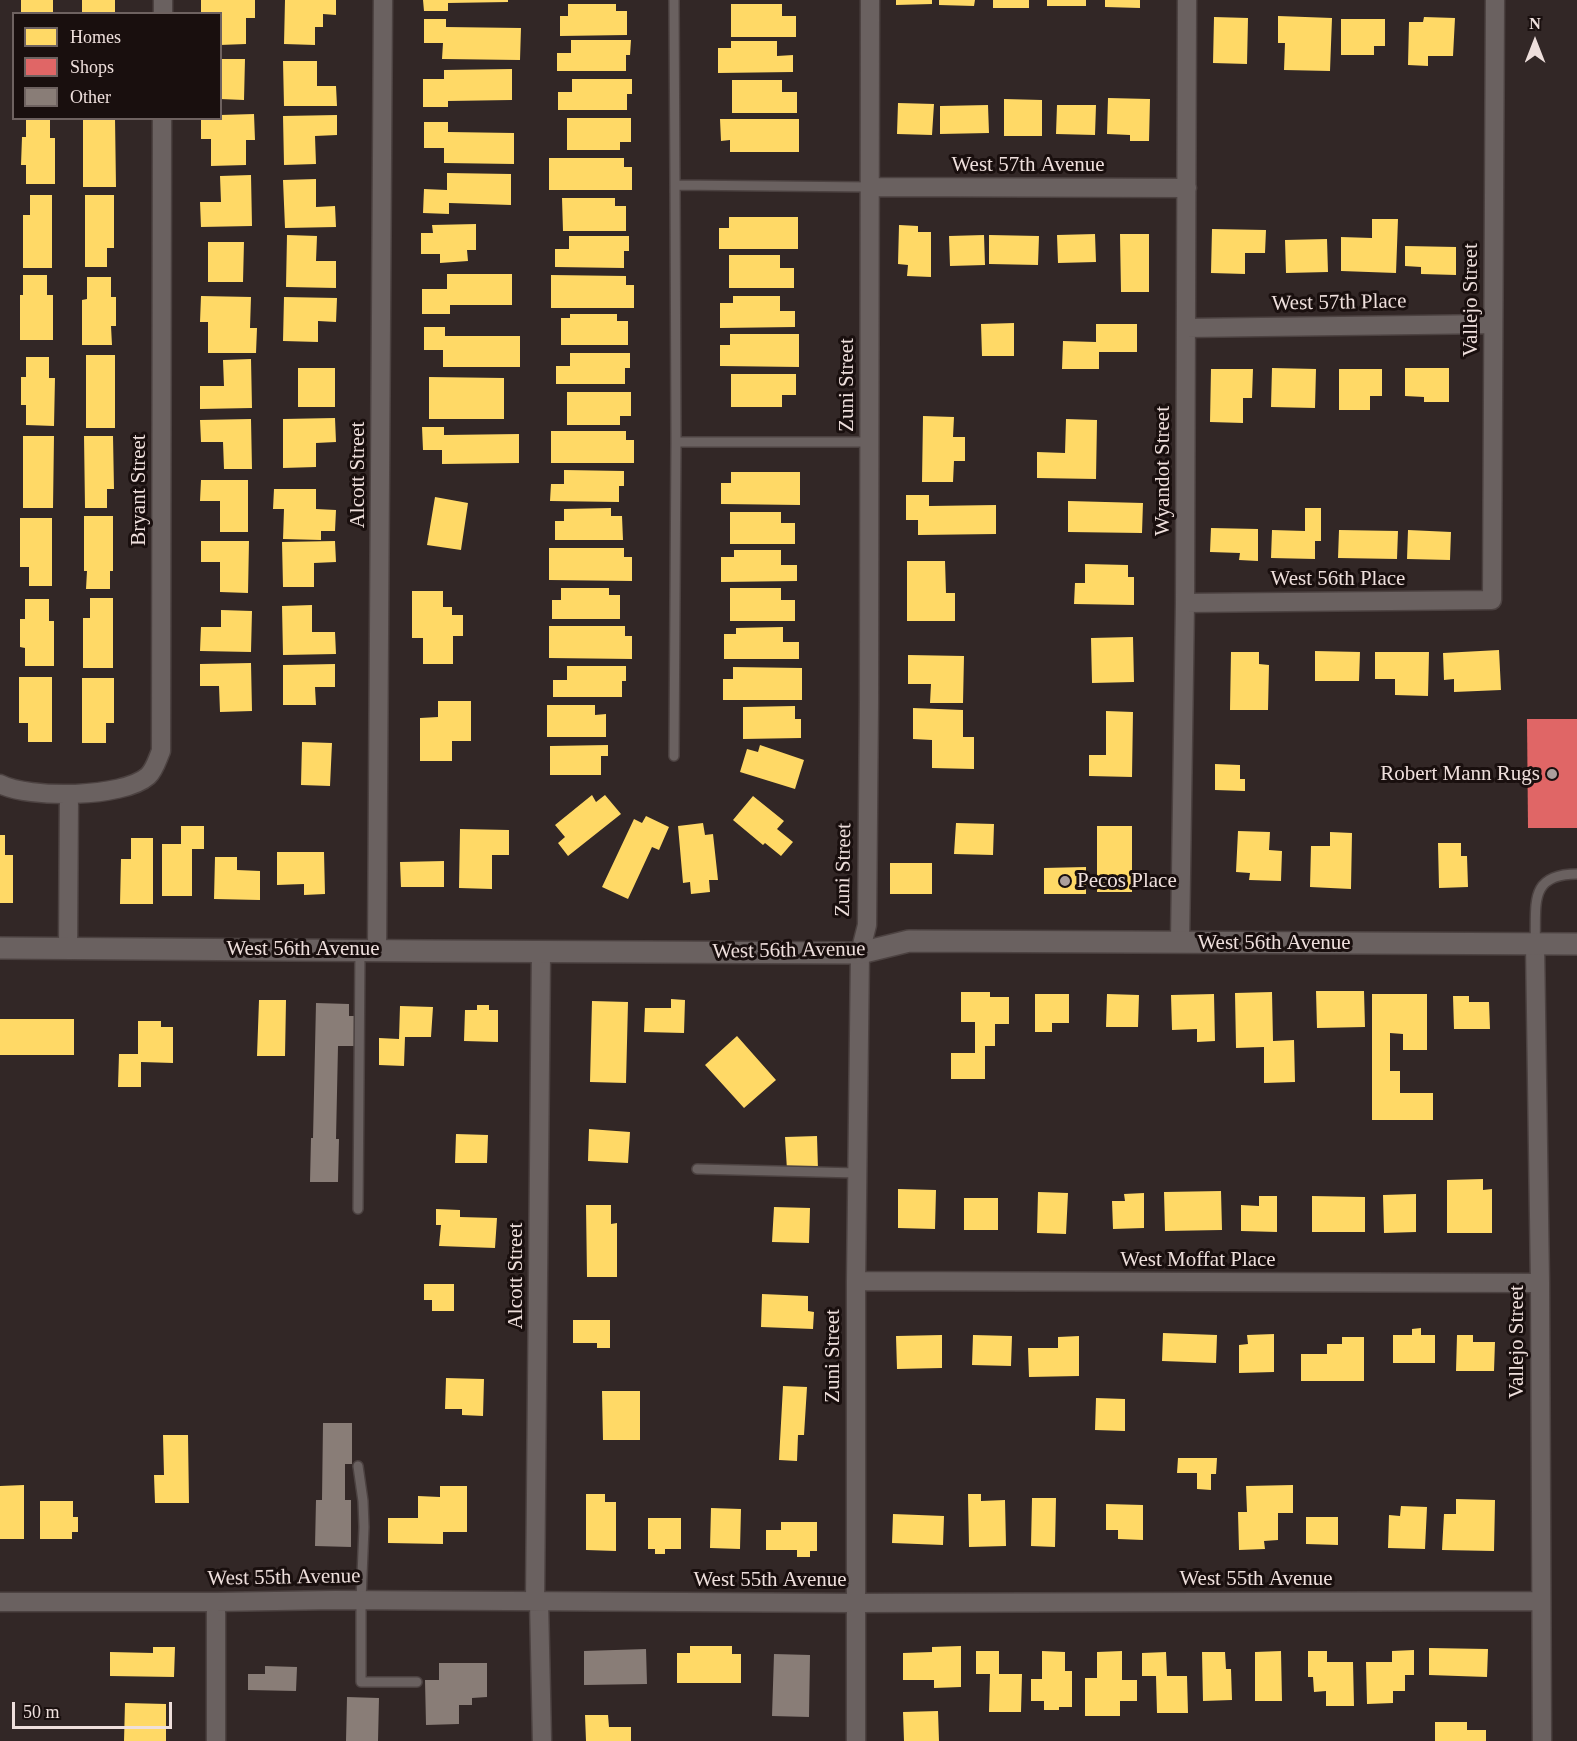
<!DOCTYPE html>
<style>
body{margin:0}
#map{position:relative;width:1577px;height:1741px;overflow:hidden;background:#322726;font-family:Georgia,serif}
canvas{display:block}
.legend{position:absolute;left:12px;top:12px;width:210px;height:108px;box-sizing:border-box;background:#190f0e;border:2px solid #6e6260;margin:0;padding:8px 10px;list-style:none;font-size:18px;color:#eedfdc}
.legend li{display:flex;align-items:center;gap:12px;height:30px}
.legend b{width:30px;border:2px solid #6e6260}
.north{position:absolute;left:1505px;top:12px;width:60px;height:60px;-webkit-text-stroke:4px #190f0e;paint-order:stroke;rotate:0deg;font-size:16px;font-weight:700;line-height:24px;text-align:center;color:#eedfdc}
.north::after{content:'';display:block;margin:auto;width:21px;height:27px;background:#eedfdc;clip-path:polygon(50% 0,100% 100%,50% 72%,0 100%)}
.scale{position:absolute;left:12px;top:1702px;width:160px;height:27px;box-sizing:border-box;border:3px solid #eedfdc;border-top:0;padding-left:8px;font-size:18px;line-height:21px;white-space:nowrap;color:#eedfdc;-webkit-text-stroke:4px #190f0e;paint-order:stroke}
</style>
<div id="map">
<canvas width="1577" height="1741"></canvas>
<ul class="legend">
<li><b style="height:16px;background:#ffd966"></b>Homes</li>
<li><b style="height:16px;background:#e06666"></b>Shops</li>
<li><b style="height:16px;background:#897d77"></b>Other</li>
</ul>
<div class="north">N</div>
<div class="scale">50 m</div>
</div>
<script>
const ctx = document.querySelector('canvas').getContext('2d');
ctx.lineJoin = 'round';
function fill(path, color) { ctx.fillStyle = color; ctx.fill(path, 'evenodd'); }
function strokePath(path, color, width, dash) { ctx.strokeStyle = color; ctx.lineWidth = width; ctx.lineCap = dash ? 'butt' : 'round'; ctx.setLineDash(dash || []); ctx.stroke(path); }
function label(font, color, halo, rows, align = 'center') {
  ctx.font = font + ' Georgia,serif'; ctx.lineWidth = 6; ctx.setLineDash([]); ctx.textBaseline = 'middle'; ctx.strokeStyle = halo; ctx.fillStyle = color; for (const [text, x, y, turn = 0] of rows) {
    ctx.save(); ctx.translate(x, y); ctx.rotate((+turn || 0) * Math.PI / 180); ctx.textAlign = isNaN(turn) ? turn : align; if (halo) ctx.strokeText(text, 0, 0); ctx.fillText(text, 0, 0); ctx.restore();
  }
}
fill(new Path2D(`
 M21,0H53V14H21Z
 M82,0H115V14H82Z
 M201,0H255V18H246V44L220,45V14H201Z
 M285,0H336V15L323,14V27H315V45L284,44Z
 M423,0H508V2L448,3V11H424Z
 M896,0H932V4L896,5Z
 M939,0H975L974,6L939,5Z
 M993,0H1029V8H993Z
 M1047,0H1086V6H1047Z
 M1105,0H1140V8L1105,7Z
 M568,4H616V11H627V35L560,36V16H568Z
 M731,4H782V16H796V37H731Z
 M1278,16L1332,18L1330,71L1284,70L1285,43H1278Z
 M1214,17L1248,18L1247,64L1213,63Z
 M1424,17L1455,18L1453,56H1428V66L1408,65L1409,22H1423Z
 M424,19H446V27L521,28L520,60L442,59L443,43H424Z
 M1341,19H1385V46H1374V55H1341Z
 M571,40H631L630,55H626V71H557V53H571Z
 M731,41H777V56L793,55V72L718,73V48H731Z
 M220,59H245L244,100L220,99Z
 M283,61H317V86H336L337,106H284Z
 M512,69V100L448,101V107H423V79H444V70Z
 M572,79H632V94H627V110H558V92H572Z
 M732,80H782V92H797V113H732Z
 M1108,98L1150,99L1149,141H1130V135L1107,134Z
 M1004,99L1042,100V136H1004Z
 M898,103L934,104L932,135L897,134Z
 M988,105L989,133L940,134V106Z
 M1057,105H1096L1095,135L1056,134Z
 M254,114L255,140H246V165L211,166V139H201V118H220V115Z
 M337,115V135L315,136L316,164L284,165L283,116Z
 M26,118H50V138H55V184H26V165H21L22,137H26Z
 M83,118H115L116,187H83Z
 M567,118H631V142H620V150H567Z
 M720,119H799V152H730V140L721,141Z
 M424,122H448V132L514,133V164L444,163V148H424Z
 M549,158H624V167H632V190H549Z
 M447,173L511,174V205L449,203V214L423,213L424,189L447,190Z
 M251,175L252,226L201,227L200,202H221L220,176Z
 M316,179V207L335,206L336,227L285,228L283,180Z
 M30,195H52V268H23V215H30Z
 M85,195H114V248H107V267H85Z
 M562,198H615V206H626V231H563Z
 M729,217H798V249H719V228H729Z
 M1372,219H1398L1396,273L1341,271V237L1372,238Z
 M476,224V250H467L468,261L440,263V254H421V233H433L432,225Z
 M899,225L918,226V232H931V277L907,276L908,265L898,264Z
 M1212,229L1266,230L1265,253H1245V274L1211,273Z
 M1095,234L1096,262L1058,263L1057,235Z
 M1120,234H1149V292H1121Z
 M287,235L317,236L316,261H336V288L286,287Z
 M984,235L985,265L950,266L949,236Z
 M989,235L1039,236L1038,265L989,264Z
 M569,236H629V251H624V268L555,267V249H569Z
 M1327,239L1328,272L1286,273L1285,240Z
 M208,242H244L243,282H208Z
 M1405,246L1456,247V275L1421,274V267L1405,266Z
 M729,255H780V268H794V288H729Z
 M447,274H512V305H450V314H422V289H447Z
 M23,275H47V295H53V340H20V295H23Z
 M551,275L626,276V285H634V308H551Z
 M87,277H111V297H116V326H111L112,345H82V300L87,299Z
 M201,296L251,297L250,328H257L256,353H208V322H200Z
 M733,296H780V311H795V327L720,328V303H733Z
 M284,297L337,298L336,322L318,321V342L283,341Z
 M570,314H617V321H628V345H561V318H570Z
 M1014,323V356H982L981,324Z
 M1096,324H1137V352H1099V369H1062L1063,341L1096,342Z
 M424,327H445V336H520V367H443V350H424Z
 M730,334H799V367L720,366V345H730Z
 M570,353H630V368H625V384H556V366H570Z
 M86,355H115V428H86Z
 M26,357H49V378H55L54,426L26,425V405H21V377H26Z
 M251,359L252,408L200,409V386H224L223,360Z
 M298,368H335V407H298Z
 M1272,368L1316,369L1315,408L1271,407Z
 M1405,368H1449V402H1424V397L1405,396Z
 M1211,369H1253L1252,398H1243V423L1210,422Z
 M1339,369H1382V396H1370V410H1339Z
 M731,374H796V395H782V407H731Z
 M429,377L504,378V419H429Z
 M567,392H631V416H620V425H567Z
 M923,416L954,417L953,437H965V461H954L953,482H922Z
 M335,418L336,442L316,443V467L283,468V419Z
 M251,419L252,469H224L223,442H201L200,420Z
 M1066,419L1097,420L1096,479L1037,478V452L1065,453Z
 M422,427H444V435L519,434V463L442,464V450H423Z
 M551,431H626V440H634V463H551Z
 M23,436H54L53,508H23Z
 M84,436H113L114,489H107V508H85Z
 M564,470L624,471V486H619V502L550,501L551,484H564Z
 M731,472H800V505L721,504V483H731Z
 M201,480H248V532H220V501H200Z
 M274,489H316V509L336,510L335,531H321V540L283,539L284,509H273Z
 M906,495H929V506L996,505V534L918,535V520H906Z
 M435,497L468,503L461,550L427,545Z
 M1068,501L1143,503L1142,533L1068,532Z
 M611,508V516H622L623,540H555V521H564V509Z
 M1305,508H1321V541H1315V559L1271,558L1272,530L1305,531Z
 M730,512H781V523H795V544H730Z
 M84,516H113V571H110V589H86L87,571H84Z
 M20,518H52V586H29V567H20Z
 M1211,528L1258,529V561L1239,560L1240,553L1210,552Z
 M1339,530L1398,531L1397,559L1338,558Z
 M1408,530L1451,532L1450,560L1407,559Z
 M201,541H249L248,593L220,592V562H201Z
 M335,541L336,562L314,563V587H283L282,542Z
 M549,548H624V557H632V581L549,580Z
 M734,550H781V565H797V581L721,582V557H734Z
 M907,561H945L946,593H955V621H907Z
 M1085,564L1128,565V577H1134V605L1074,604L1075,583H1085Z
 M561,588H609V595H620V619H552V600H561Z
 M730,588H781V600H795V621H730Z
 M412,591H443V607H452V615H463V636H453V664H423V638H412Z
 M90,598H113V668H83V618H90Z
 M25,599H49V621H54V666H25V648L20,647V619H25Z
 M312,605V632H335L336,654L283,655L282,606Z
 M221,610L252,611L251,652L200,651L201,627H221Z
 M549,626H625V636H632V659L549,658Z
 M783,627V642H799V659H724V634H736V628Z
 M1133,637L1134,682L1092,683L1091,638Z
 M1499,650L1501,690L1454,692V679L1444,680L1443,653Z
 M1315,651L1360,652L1359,681H1315Z
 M1231,652H1259V664L1269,665L1268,710H1230Z
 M1375,652H1429L1428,696L1395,695V679H1375Z
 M908,655L964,656L963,703H930L931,684H908Z
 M251,663L252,711L220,712L219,686H200V664Z
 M335,664V687H315L316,705H283V665Z
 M567,666H626V681H622V697H553V680H567Z
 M733,667L802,668V700H723V679H733Z
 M19,677H52V742H28V723H19Z
 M82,678H114V723H106V743H82Z
 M438,701H471V741H452V761H420V718L438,717Z
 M547,705H595V715L606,714V737H547Z
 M795,706V719H801V738L743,739V707Z
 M913,708L963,710V737H974V769L932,768V740L913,739Z
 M1106,711L1133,712L1132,777L1089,776V755H1106Z
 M302,742L332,743L330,786L301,785Z
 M608,745V756H601V775H550V746Z
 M760,745L804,760L795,789L740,772L747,749L758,752Z
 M1215,764L1240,765V779H1245V791L1215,790Z
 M592,795L596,802L605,795L621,814L568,856L558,843L565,837L555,825Z
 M753,796L784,821L777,829L793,842L781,856L765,843L763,845L733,820Z
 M646,816L669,827L659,850L652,847L628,899L602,887L634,819L642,823Z
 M703,823L705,835L713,834L718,880H709L710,892L691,894L690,882L683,883L678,826Z
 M956,823L994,824L993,855L954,854Z
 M181,826H204V849H192V896H162V844H181Z
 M1097,826H1132V892H1097Z
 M460,829L509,830V855H492V889L459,888Z
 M1238,831L1270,832L1269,850L1282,851L1281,881L1249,880L1250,873L1236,872Z
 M1330,832L1352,833L1351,889L1310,887L1311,846H1330Z
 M0,835H5V855H13V903H0Z
 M131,838H153V904H120L121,859H131Z
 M1438,843H1461V856H1467L1468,887L1439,888Z
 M277,852H324L325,894L304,895V884L277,885Z
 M215,857H237V870L260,871V900L214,899Z
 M444,861V887H401L400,862Z
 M890,863H932V894H890Z
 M1086,867V894H1044V868Z
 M1316,991H1364L1365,1027L1317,1028Z
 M961,992H990V997H1009V1024H995V1046H985V1079H951V1053H975V1022H961Z
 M1272,992L1273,1041L1294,1040L1295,1082L1264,1083V1047L1236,1048L1235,993Z
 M1035,994H1069V1023H1052V1032H1035Z
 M1107,994L1139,995L1138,1027H1106Z
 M1214,994L1215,1041L1197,1042V1029L1172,1030L1171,995Z
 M1372,994H1427V1050H1403V1034L1390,1033V1071H1400V1093H1433V1120H1372Z
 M1453,996H1469V1002H1489L1490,1029H1454Z
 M671,999L685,1000L684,1033L644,1032L645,1008H671Z
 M259,1000H286L285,1056H257Z
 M592,1001L628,1002L626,1083L590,1082Z
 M477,1005H489V1010H498V1042L464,1041L465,1010H477Z
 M400,1006L433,1007L431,1037H405L404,1066L379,1065V1038L399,1039Z
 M0,1019H74V1055H0Z
 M138,1021H161V1027H173V1063L141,1062V1087H118L119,1054H138Z
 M737,1036L776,1080L744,1108L705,1065Z
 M589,1129L630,1132L628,1163L588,1161Z
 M456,1134L488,1135L487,1163H455Z
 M817,1136L818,1170H787L785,1137Z
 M1483,1179V1190L1492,1189V1233H1447V1180Z
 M898,1189L936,1190L935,1229L898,1228Z
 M1221,1191L1222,1230L1165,1231L1164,1192Z
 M1038,1192L1068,1193L1066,1234L1037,1233Z
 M1144,1193V1228L1113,1229L1112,1201H1125L1124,1194Z
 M1416,1194V1232L1384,1233L1383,1195Z
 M1259,1196H1277V1232L1241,1231V1205L1259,1206Z
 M1312,1196L1365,1197V1232H1312Z
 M964,1198H998V1230H964Z
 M586,1205H611V1224L617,1223V1277H587Z
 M774,1207L810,1208L809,1243L772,1242Z
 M436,1209L460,1210V1217L497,1218L495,1248L439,1246L441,1225H436Z
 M424,1284H454V1311H432V1300H424Z
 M762,1294L808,1296V1311L814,1312L813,1329L761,1327Z
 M573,1320H610V1348H597V1343H573Z
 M1421,1328V1335H1435V1363H1393V1335H1412V1329Z
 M1163,1333L1217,1335L1216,1363L1162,1361Z
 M1274,1334V1372L1239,1373V1345L1248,1344L1247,1335Z
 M942,1335V1368L897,1369L896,1336Z
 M973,1335L1012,1336L1011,1366L972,1365Z
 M1457,1335H1473V1342H1495L1494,1371H1456Z
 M1079,1336V1376L1029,1377L1028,1348H1058V1337Z
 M1342,1337H1364V1381H1301V1354H1327V1344H1342Z
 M446,1378L484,1379L483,1416L462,1415V1409H445Z
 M783,1386L807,1387L804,1435H798L797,1461L779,1460Z
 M602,1391H640V1440H603Z
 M1096,1398L1125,1399V1431L1095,1430Z
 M163,1435H188L189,1503H155L154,1475H164Z
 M1178,1458H1217L1216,1474H1211V1490L1197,1489V1473H1177Z
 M24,1485V1539H0V1486Z
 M1293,1485V1513H1278V1540L1264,1541L1265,1549L1239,1550L1238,1512H1247L1246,1486Z
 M440,1486H467V1532H443V1544L388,1543V1518H418V1496L440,1497Z
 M586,1494H605V1502H616V1551L586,1550Z
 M968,1494H981V1501L1005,1500L1006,1546L969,1547Z
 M1032,1498H1056L1055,1547L1031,1546Z
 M1456,1499L1495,1500L1494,1551L1442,1550L1444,1514H1456Z
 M40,1501H73V1517H78V1532H72V1539H40Z
 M1106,1504L1143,1505V1540L1118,1539V1530H1106Z
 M1401,1506L1427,1507L1425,1549L1388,1548L1389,1515L1400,1516Z
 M711,1508L741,1509L740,1549L710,1548Z
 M893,1514L944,1516L943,1545L892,1543Z
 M1306,1517H1338V1545L1306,1544Z
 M648,1518H681V1549H665V1554H655V1549H648Z
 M781,1522H817V1551H810V1557H797V1550H766V1530H781Z
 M690,1646H732V1654H741V1683H677V1653H690Z
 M961,1646V1687L934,1688V1680H903V1653L932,1652V1647Z
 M153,1647H175L174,1677L110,1676V1652L153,1653Z
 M1429,1648L1488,1649L1487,1677L1429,1675Z
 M1414,1650V1675H1405V1691H1393V1703L1367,1704L1366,1662H1392V1651Z
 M976,1651H999V1674H1022L1021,1712H989L990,1674H976Z
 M1042,1651L1065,1652V1671H1072V1707H1059V1710H1044V1701H1031V1679H1042Z
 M1122,1651V1680H1137V1701H1120V1716H1085V1678H1097V1652Z
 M1281,1651L1282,1701H1255V1652Z
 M1308,1651H1327V1662H1353L1354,1706H1326V1691L1314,1692L1313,1677H1308Z
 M1166,1652L1167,1676H1187L1188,1713H1157L1156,1676H1142V1653Z
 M1202,1652H1225L1226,1669H1231L1232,1700L1203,1701Z
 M125,1703L166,1704V1741H124Z
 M938,1711L939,1741H904L903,1712Z
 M585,1715H608L609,1727H631V1741H586Z
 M1435,1722H1467V1730H1486V1741H1435Z`), '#ffd966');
fill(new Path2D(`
 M1527,719H1577V828H1528Z`), '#e06666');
fill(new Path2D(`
 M316,1003L349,1004V1016H356V1046H338L336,1139H339L338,1182H310L311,1138H313Z
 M323,1423H352V1464H345V1500H351V1547L315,1546L316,1500H322Z
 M646,1649L647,1684L584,1685V1651Z
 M774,1654L810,1655L809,1717L772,1716Z
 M439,1663H487V1697L472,1698V1705H459V1724L426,1725L425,1680H439Z
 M265,1666L297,1667L296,1691L248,1690V1674H265Z
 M347,1697L379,1698L378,1741H346Z`), '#897d77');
const service = new Path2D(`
 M674,0L675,185
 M870,442H676L675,185L870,187
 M674,756L676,442
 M1535,944C1537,906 1527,874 1577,874
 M697,1169L857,1173
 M358,1209L360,950
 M358,1466L363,1501L364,1527L361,1600V1682H417`);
const minor = new Path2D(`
 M163,14V0
 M870,187L1187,188
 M1186,328L1493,324
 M1185,603L1492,600L1495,0
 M0,784C29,799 123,798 148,776C155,769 157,760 161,751L162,118
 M1180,942L1185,603L1187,0
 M1535,944L1540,1283L1542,1741
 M68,948L69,794
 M377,950L383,0
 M856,1281L1540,1283
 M535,1601L541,953
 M539,1601L542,1741
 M0,1602H216L335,1600L855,1603L1541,1601
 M216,1741V1602
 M856,1741V1281L860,953L867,925L869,702L870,0`);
const tertiary = new Path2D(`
 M0,948C287,949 573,953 860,953L909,941L1577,944`);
strokePath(service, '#4c4241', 12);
strokePath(minor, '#4c4241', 21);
strokePath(tertiary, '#4c4241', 24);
strokePath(service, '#6a6160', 9);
strokePath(minor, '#6a6160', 18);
strokePath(tertiary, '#6a6160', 21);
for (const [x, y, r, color] of [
 [1552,774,6,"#ac9f9c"],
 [1065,881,6,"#ac9f9c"]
]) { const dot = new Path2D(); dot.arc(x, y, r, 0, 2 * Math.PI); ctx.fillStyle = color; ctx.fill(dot); strokePath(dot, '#190f0e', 2); }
label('21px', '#eedfdc', '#190f0e', [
 ["West 57th Avenue",1028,165],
 ["Vallejo Street",1471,300,-90],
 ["West 57th Place",1339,303,-1],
 ["Zuni Street",847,385,-90],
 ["Wyandot Street",1163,471,-90],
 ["Alcott Street",358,475,-90],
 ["Bryant Street",139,490,-90],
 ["West 56th Place",1338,579],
 ["Zuni Street",844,870,-89],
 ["West 56th Avenue",1274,943],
 ["West 56th Avenue",303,949],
 ["West 56th Avenue",789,951,-1],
 ["West Moffat Place",1198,1260],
 ["Alcott Street",516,1276,-90],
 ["Vallejo Street",1517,1342,-90],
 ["Zuni Street",833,1356,-90],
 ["West 55th Avenue",284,1578,-1],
 ["West 55th Avenue",1256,1579],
 ["West 55th Avenue",770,1580]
]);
label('21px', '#eedfdc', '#190f0e', [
 ["Robert Mann Rugs",1540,774],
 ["Pecos Place",1077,881,"left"]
], 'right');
</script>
